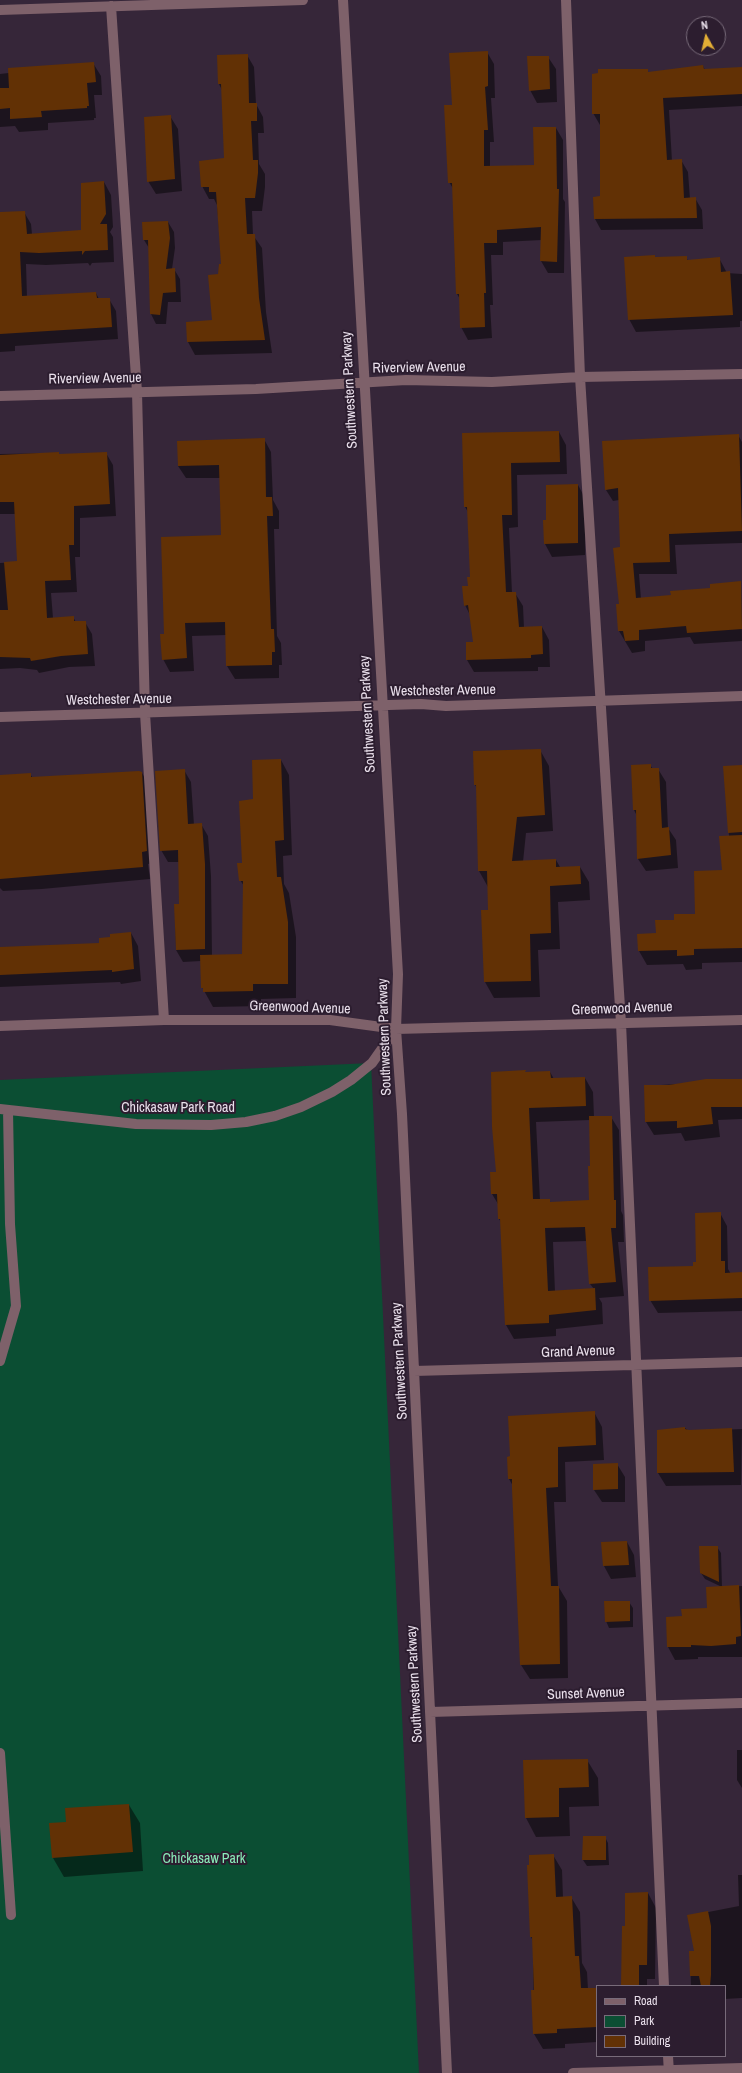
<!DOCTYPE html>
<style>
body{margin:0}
#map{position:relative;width:742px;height:2073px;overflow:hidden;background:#362639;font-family:"Archivo Narrow",sans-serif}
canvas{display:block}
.legend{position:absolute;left:596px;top:1985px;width:130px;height:72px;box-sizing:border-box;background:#2c1d2f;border:1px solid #786b7a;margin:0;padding:5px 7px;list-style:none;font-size:12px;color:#e9dfeb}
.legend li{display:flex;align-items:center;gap:8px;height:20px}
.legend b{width:20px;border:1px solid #786b7a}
.north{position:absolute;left:686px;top:16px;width:40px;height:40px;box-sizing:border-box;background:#2c1d2f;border:1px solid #786b7a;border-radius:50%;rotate:352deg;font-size:11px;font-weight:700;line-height:16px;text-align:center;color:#e9dfeb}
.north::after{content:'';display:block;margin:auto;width:14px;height:18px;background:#e3ae35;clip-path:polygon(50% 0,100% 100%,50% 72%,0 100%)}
</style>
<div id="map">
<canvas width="742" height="2073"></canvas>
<ul class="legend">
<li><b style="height:5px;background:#7e616a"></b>Road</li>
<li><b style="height:11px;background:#0b4e33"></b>Park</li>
<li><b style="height:11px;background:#623105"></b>Building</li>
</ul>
<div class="north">N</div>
</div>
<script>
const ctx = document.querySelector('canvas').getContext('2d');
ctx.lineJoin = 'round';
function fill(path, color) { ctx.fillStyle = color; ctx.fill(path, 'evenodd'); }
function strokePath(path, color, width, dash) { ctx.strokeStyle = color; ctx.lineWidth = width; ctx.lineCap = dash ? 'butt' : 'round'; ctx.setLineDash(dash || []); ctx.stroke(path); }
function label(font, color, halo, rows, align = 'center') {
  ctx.font = font + ' "Archivo Narrow",sans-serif'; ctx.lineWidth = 4; ctx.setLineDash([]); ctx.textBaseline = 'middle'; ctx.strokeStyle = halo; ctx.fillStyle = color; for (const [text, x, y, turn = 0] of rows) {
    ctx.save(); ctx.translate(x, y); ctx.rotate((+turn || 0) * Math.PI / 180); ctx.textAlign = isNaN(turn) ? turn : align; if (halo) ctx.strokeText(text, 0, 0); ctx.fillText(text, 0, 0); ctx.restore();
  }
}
fill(new Path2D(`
 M371,1063L419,2073H0V1080Z`), '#0b4e33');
fill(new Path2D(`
 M487,52L494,64L495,98H491L494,142H490V167L535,166L556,128L563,140V199L565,202L564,273H548L541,261L542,240L503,242V255H491L493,305H490L492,338L468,340L461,327L460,299L457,294L454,190L449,182L453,106Z
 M247,55L254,67L256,104L263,117L264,133H258L259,164L265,174V187L262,211H252L253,235L262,248L266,312L272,353L195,355L188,342L187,323L213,321L222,265L217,205L214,199H209L202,186L225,158L222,90L219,84Z
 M548,57L556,69L557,102L537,103L530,90Z
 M93,63L101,76L102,95H94L96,118H94V120L48,123V130L19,132L15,126L0,127V74Z
 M703,66L705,70L742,68V106L669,110L672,161L681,160L688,172L690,199L695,198L702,210L703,229L601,230L595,219L602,197L600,125L593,113L647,70L649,73Z
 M170,116L178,129L182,191L156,194L148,181Z
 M104,182L111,195L113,227L110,232L113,237L114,262L92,263L90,266L88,263L46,265L26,264L27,297L96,293L99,299H109L116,311L118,339L15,346V351L0,352V213L24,212L31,224L32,234L82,231Z
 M168,222L174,232L175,248L172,269H174L180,279L181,302H168L166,324H156L151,314L149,248L144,240L143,223Z
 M686,257L688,261L719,258L727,273L742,274V321H740V327L636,332L629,319Z
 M559,432L566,445L567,474L517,475L518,527L509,528L512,593H515L523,606L524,628L542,627L549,640L550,667H538V671L474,672L467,660L474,643L470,615L465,605L471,578L468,512L465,507L463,434Z
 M738,435L742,442V543L675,545L677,574H639L641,599L672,596L741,582L742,641L694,644L690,637L645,641V651L632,653L619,631L621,548L619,500L613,501L606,490Z
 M264,439L271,452L273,500L279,511V529H274L277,636L281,643L282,665H279V678L235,679L227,666V635L192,636L194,671L170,672L163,659L165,635L222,536L220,478H186L178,466Z
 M58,453L59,455L106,453L113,465L116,516L80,518V557H75L77,592L51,593L53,618L73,617L76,622H85L92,634L95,666L69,667L39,673L37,670L20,668L0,669V563L18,562L16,514H0V454Z
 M578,485L585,498V555L552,557L545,544L544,521H547Z
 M540,750L549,766L553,831L526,833L523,862L556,860L560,867H580L589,882L590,900L558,902L560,949L538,950L540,997L494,998L485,982L489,911L488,887L479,871L477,788L475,785Z
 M281,760L289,775L292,855L283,856L284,884L289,893L296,937V998L261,999V1006L213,1007L202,987L201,961L183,962L176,950L175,905H180L179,862H168L161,850L184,770L191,782L194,825L201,824L208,836L211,876L212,956L243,955L244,886L240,880L254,800Z
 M650,765L653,769H658L666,782L668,828L676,840L678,868L646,871L638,859L637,816L634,810L632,766Z
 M742,766V962L702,963V969L686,970L683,964L647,965L639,951L675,921L697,915L723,871L729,836L724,767Z
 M142,773L149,785L153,863L148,864L150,879L42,889L3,891L0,888V776L30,774L33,778L92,774L93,775Z
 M131,933L138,946L141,981L121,984L120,982L0,987V948L101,944L111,938Z
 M550,1072L554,1079L585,1078L593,1092L594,1117H611L619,1130L621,1211L623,1215L624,1242H618L624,1296L599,1298L602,1303L603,1324L556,1329V1336L514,1339L506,1325L502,1224L499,1219L498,1204L492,1194L491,1173H497L493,1127ZM590,1120L592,1167L590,1201L551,1203L549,1200H540L536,1122ZM587,1241L590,1284L594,1289L555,1292L553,1242Z
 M742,1080V1119L718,1120L720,1137L685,1141L681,1133L654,1135L646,1122L645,1086Z
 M720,1213L727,1226L728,1269L731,1274L742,1273V1311L658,1313L650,1300L697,1263Z
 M594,1412L602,1427L604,1460L565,1462L566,1502H554L558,1586L567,1601L568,1678L530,1679L521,1665L513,1486L509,1479L508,1458Z
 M685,1428L689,1431L742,1429L741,1485L666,1486L658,1473V1431Z
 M617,1464L625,1477V1502H602L594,1490Z
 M627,1542L634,1555L636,1577L611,1579L604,1566L602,1543Z
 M717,1547L721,1553L722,1587L705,1579L701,1573Z
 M742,1586V1657H698V1659L675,1660L668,1647L667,1618L683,1617L708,1609L707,1588Z
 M629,1602L633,1608V1627L609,1628L606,1621Z
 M737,1750H742V1788L737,1780Z
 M587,1760L598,1778L599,1806L569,1807L570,1836L536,1837L526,1818Z
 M129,1805L140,1823L143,1871L64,1877L53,1858L51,1824L68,1823Z
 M584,1837H605L608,1843L609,1865L587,1866L583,1860Z
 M553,1855L562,1870L563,1898L571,1897L580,1912L582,1963L587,1972L588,1989H597V2042L565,2044V2048L543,2049L534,2034L533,1941L531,1937Z
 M738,1875H742V1998L725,1999V1986H691L690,1952H696L688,1916L739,1906Z
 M648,1893L656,1908L655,1979H647V1986H622L626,1927Z`), '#0007');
fill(new Path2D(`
 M488,51V86L485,87L488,130H484V166L534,165L533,127H556L557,189H559L557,262L540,261L541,227L497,230V243H484L486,293H484L485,327L460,328L459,294H456L452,183H448L444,105H452L449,53Z
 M248,54L249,103H257V121H251L253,160H258V173L255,198H245L247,234H255L259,298L265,340L187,342L186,322L212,320L208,275L218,274L219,264H221L216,192H209V187H201L199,161L224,158L221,84H218L217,55Z
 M527,56H549L550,89L529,91Z
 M94,62L96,82L87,83L89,106H87V108L41,111L42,117L10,119V108L0,109V88H9L8,68Z
 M703,65L704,69L742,67V94L663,98L667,160L682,159L684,198L696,197L697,218L594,219L593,197L600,196V114H592V74L598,73V69H648V72Z
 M171,115L175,179L147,182L144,117Z
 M104,181L106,214L100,224H107L108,250L85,251L82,255V251L39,253L20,252L22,296L96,292L97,298H110L112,327L0,334V212L25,211L27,234L81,230V183Z
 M168,221L170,238L166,269L175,268L176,292L163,293L160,315L150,314L148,240H143L142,222Z
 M655,255V257L687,256V260L720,257L721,272L730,271L733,315L628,320L624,257Z
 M559,431L560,462L511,463L512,515H502L506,592H516L519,627L542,626L543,654L531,655V658L466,660V642H473L468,605L464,606L462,586H468L467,577H470L467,507H464L462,433Z
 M739,434L742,531L669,534L670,562L633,563L636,598L671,595L670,591L710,588V584L741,581L742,629L687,633L686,626L639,630V640L625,641L623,631H618L616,604H619L613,548L620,547L618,488L605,490L602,441Z
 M265,438L266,497H272L273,516H267L271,629H274L275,652H272V665L226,666L225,622L185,623L187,658L162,660L160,634H164L161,537L221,535L219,465L178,466L177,441Z
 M59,452V454L107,452L110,504L74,506V545H69L71,580L45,581L47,618L74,616V621H86L88,654L61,656L31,661L30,658L0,657V610H8L4,562L17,561L14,502H0V455Z
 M578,484V543L544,544L543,520H546V485Z
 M541,749L545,815L517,817L512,861L556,859V867L580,866L581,884L550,886L551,933L530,934L531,981L484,982L481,910H488L487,871H478L476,785H474L473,751Z
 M281,759L284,840L275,841L277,877H281L288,922V984H253V991L203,992V988H201L200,955L242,954L243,881H239L237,863H242L239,801L253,799L252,760Z
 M651,764V768H659L662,828L669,827L671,855L637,859L636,810H633L631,765Z
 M742,765V832L728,833L723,766Z
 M185,769L188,824L202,823L205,864V949L176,950L174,904H179L178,850L160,851L155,771Z
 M139,771L142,772L147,851L142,852L143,867L0,879V775L31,773V777Z
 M742,835V948L694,949V955L677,956V950L638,951L637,934L656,933L655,920H674V914H695L694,871L722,870L719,836Z
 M131,932L134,969L112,972V970L0,975V947L99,943V938L110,937V934Z
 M526,1070L525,1072L550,1071L551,1078L585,1077L586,1106L529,1108L533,1199H550V1202L589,1200L588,1166H590L589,1116H612L614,1200H616V1228H611L616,1282L589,1284L585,1227L545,1228L548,1291L595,1288L596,1310L549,1315V1323L505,1325L500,1219H498L497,1194H491L490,1172H496L492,1127L491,1072Z
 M706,1079H742V1107H711L713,1124L677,1128V1121L645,1122L644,1085H669Z
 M721,1212V1261H725V1273L742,1272V1298L649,1301L648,1267L693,1266V1262H696L695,1213Z
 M595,1411L596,1445L558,1447V1487L546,1488L551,1586H559L560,1664L520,1665L512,1489V1479H508L507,1457L510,1456L508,1416Z
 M685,1427V1429L689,1430L732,1428L734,1472L657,1473V1430Z
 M618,1463V1489L593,1490V1464Z
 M627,1541L629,1565L603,1566L601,1542Z
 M699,1546H718L719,1582L700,1573Z
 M739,1585L741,1636L736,1637V1644L711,1646L691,1645V1647H667L666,1617L682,1616L681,1609L707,1608L706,1587Z
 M604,1601H630V1621L605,1622Z
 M588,1759L589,1787L559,1788V1817L525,1818L523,1760Z
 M129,1804L133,1852L52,1858L49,1823L66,1822L65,1808Z
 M583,1836H606V1860H582Z
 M554,1854L556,1897L572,1896L575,1956H579L581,1988H597V2027L557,2029V2033L533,2034L531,1990H534L532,1937H530L527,1865H529V1855Z
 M648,1892L647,1965H639V1986H621L622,1926H625V1893Z
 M708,1911L711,1926V1975L710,1986H701L699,1976H690L689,1951H694L687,1915Z`), '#623105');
strokePath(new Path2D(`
 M343,0L398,974L396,1029L402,1114L447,2073
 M566,0L580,377L621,1023L664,1986
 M111,6L137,392L145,713L164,1020
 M0,10L303,0
 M0,396L256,389L406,380L492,382L580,377L742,374
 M0,717L421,704L446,706L742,696
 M0,1026L164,1020H330L396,1029L742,1020
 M0,1109L136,1124L211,1125L246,1122L275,1116L301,1107L332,1092L351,1080L372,1063L396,1029
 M0,1361L16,1306L10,1224L8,1110
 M414,1371L742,1362
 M430,1712L742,1703
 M0,1753L11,1915
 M668,2056L669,2073
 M573,2073L742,2068`), '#7e616a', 10);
label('14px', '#e9dfeb', '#2c1d2f', [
 ["Riverview Avenue",419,368,-1],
 ["Riverview Avenue",95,379,-1],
 ["Southwestern Parkway",350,390,-93],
 ["Westchester Avenue",443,691,-1],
 ["Westchester Avenue",119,700,-1],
 ["Southwestern Parkway",368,714,-93],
 ["Greenwood Avenue",300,1008,2],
 ["Greenwood Avenue",622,1009,-2],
 ["Southwestern Parkway",385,1037,-92],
 ["Chickasaw Park Road",178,1108],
 ["Grand Avenue",578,1352,-2],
 ["Southwestern Parkway",400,1361,-93],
 ["Southwestern Parkway",415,1684,-93],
 ["Sunset Avenue",586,1694,-2]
]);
label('14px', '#8aecba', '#2c1d2f', [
 ["Chickasaw Park",204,1859]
]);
</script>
